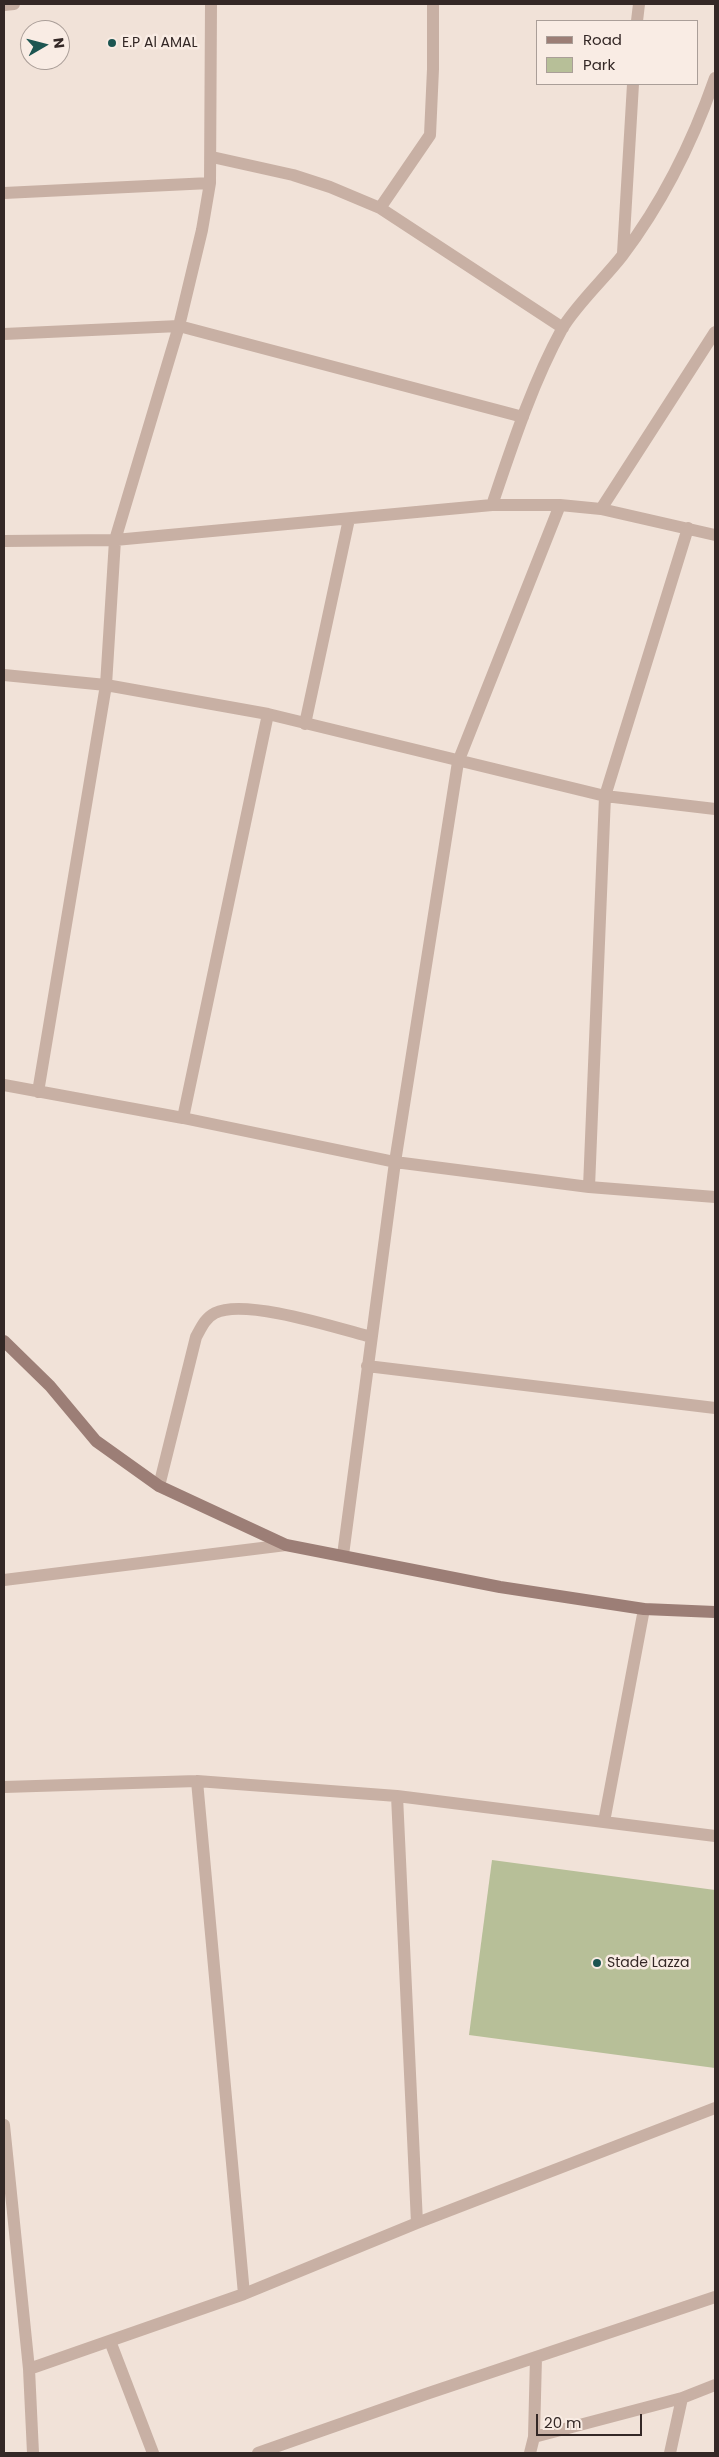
<!DOCTYPE html>
<style>
body{margin:0}
#map{position:relative;width:719px;height:2457px;overflow:hidden;background:#f1e2d8;font-family:Poppins,sans-serif}
canvas{display:block}
.frame{position:absolute;inset:0;border:5px solid #342826;pointer-events:none}
.legend{position:absolute;left:536px;top:20px;width:162px;height:65px;box-sizing:border-box;background:#f9ece4;border:1px solid #aa9e98;margin:0;padding:6px 9px;list-style:none;font-size:15px;color:#342826}
.legend li{display:flex;align-items:center;gap:10px;height:25px}
.legend b{width:25px;border:1px solid #aa9e98}
.north{position:absolute;left:20px;top:20px;width:50px;height:50px;box-sizing:border-box;background:#f9ece4;border:1px solid #aa9e98;border-radius:50%;rotate:82deg;font-size:14px;font-weight:700;line-height:20px;text-align:center;color:#342826}
.north::after{content:'';display:block;margin:auto;width:18px;height:22px;background:#1c5551;clip-path:polygon(50% 0,100% 100%,50% 72%,0 100%)}
.scale{position:absolute;left:536px;top:2414px;width:106px;height:22px;box-sizing:border-box;border:2px solid #342826;border-top:0;padding-left:6px;font-size:15px;line-height:18px;white-space:nowrap;color:#342826;-webkit-text-stroke:4px #f9ece4;paint-order:stroke}
</style>
<div id="map">
<canvas width="719" height="2457"></canvas>
<div class="frame"></div>
<ul class="legend">
<li><b style="height:6px;background:#9c7e76"></b>Road</li>
<li><b style="height:14px;background:#b7bf98"></b>Park</li>
</ul>
<div class="north">N</div>
<div class="scale">20 m</div>
</div>
<script>
const ctx = document.querySelector('canvas').getContext('2d');
ctx.lineJoin = 'round';
function fill(path, color) { ctx.fillStyle = color; ctx.fill(path, 'evenodd'); }
function strokePath(path, color, width, dash) { ctx.strokeStyle = color; ctx.lineWidth = width; ctx.lineCap = dash ? 'butt' : 'round'; ctx.setLineDash(dash || []); ctx.stroke(path); }
function label(font, color, halo, rows, align = 'center') {
  ctx.font = font + ' Poppins,sans-serif'; ctx.lineWidth = 5; ctx.setLineDash([]); ctx.textBaseline = 'middle'; ctx.strokeStyle = halo; ctx.fillStyle = color; for (const [text, x, y, turn = 0] of rows) {
    ctx.save(); ctx.translate(x, y); ctx.rotate((+turn || 0) * Math.PI / 180); ctx.textAlign = isNaN(turn) ? turn : align; if (halo) ctx.strokeText(text, 0, 0); ctx.fillText(text, 0, 0); ctx.restore();
  }
}
fill(new Path2D(`
 M492,1860L715,1890V2068L469,2035Z`), '#b7bf98');
strokePath(new Path2D(`
 M4,5L14,4
 M637,21L639,4
 M212,157L293,175L330,187L380,208L563,328
 M4,193L210,183
 M380,208L430,135L433,69V4
 M623,253L633,84
 M4,334L179,326L523,417
 M492,505C512,446 532,384 562,329C575,306 605,278 622,256C663,202 693,141 715,78
 M601,509L715,332
 M4,541L115,540L492,505H560L601,509L715,535
 M4,675L106,685L268,714L605,796L715,809
 M305,724L349,519
 M4,1085L183,1118L395,1162L589,1187L715,1197
 M38,1092L106,685L115,540L179,326L202,230L210,183L211,4
 M183,1118L268,714
 M589,1187L605,796L688,528
 M367,1366L715,1408
 M159,1486L196,1337C201,1328 205,1318 215,1313C245,1298 337,1328 371,1337
 M343,1555L395,1162L458,762L560,505
 M4,1580L286,1545
 M197,1781L244,2294
 M4,1787L197,1781L397,1796L715,1836
 M397,1796L417,2223
 M604,1822L644,1609
 M4,2125L29,2369L33,2453
 M110,2341L153,2453
 M29,2369L244,2294L417,2223L715,2108
 M534,2437L682,2398L715,2385
 M258,2453L426,2394L715,2297
 M530,2453L534,2437L536,2357
 M670,2453L682,2398`), '#c8b0a4', 12);
strokePath(new Path2D(`
 M4,1341L50,1386L96,1441L159,1486L286,1545L500,1587L644,1609L715,1612`), '#9c7e76', 12);
for (const [x, y, r, color] of [
 [112,43,5,"#1c5551"],
 [597,1963,5,"#1c5551"]
]) { const dot = new Path2D(); dot.arc(x, y, r, 0, 2 * Math.PI); ctx.fillStyle = color; ctx.fill(dot); strokePath(dot, '#f9ece4', 2); }
label('14px', '#342826', '#f9ece4', [
 ["E.P Al AMAL",122,43],
 ["Stade Lazza",607,1963]
], 'left');
</script>
